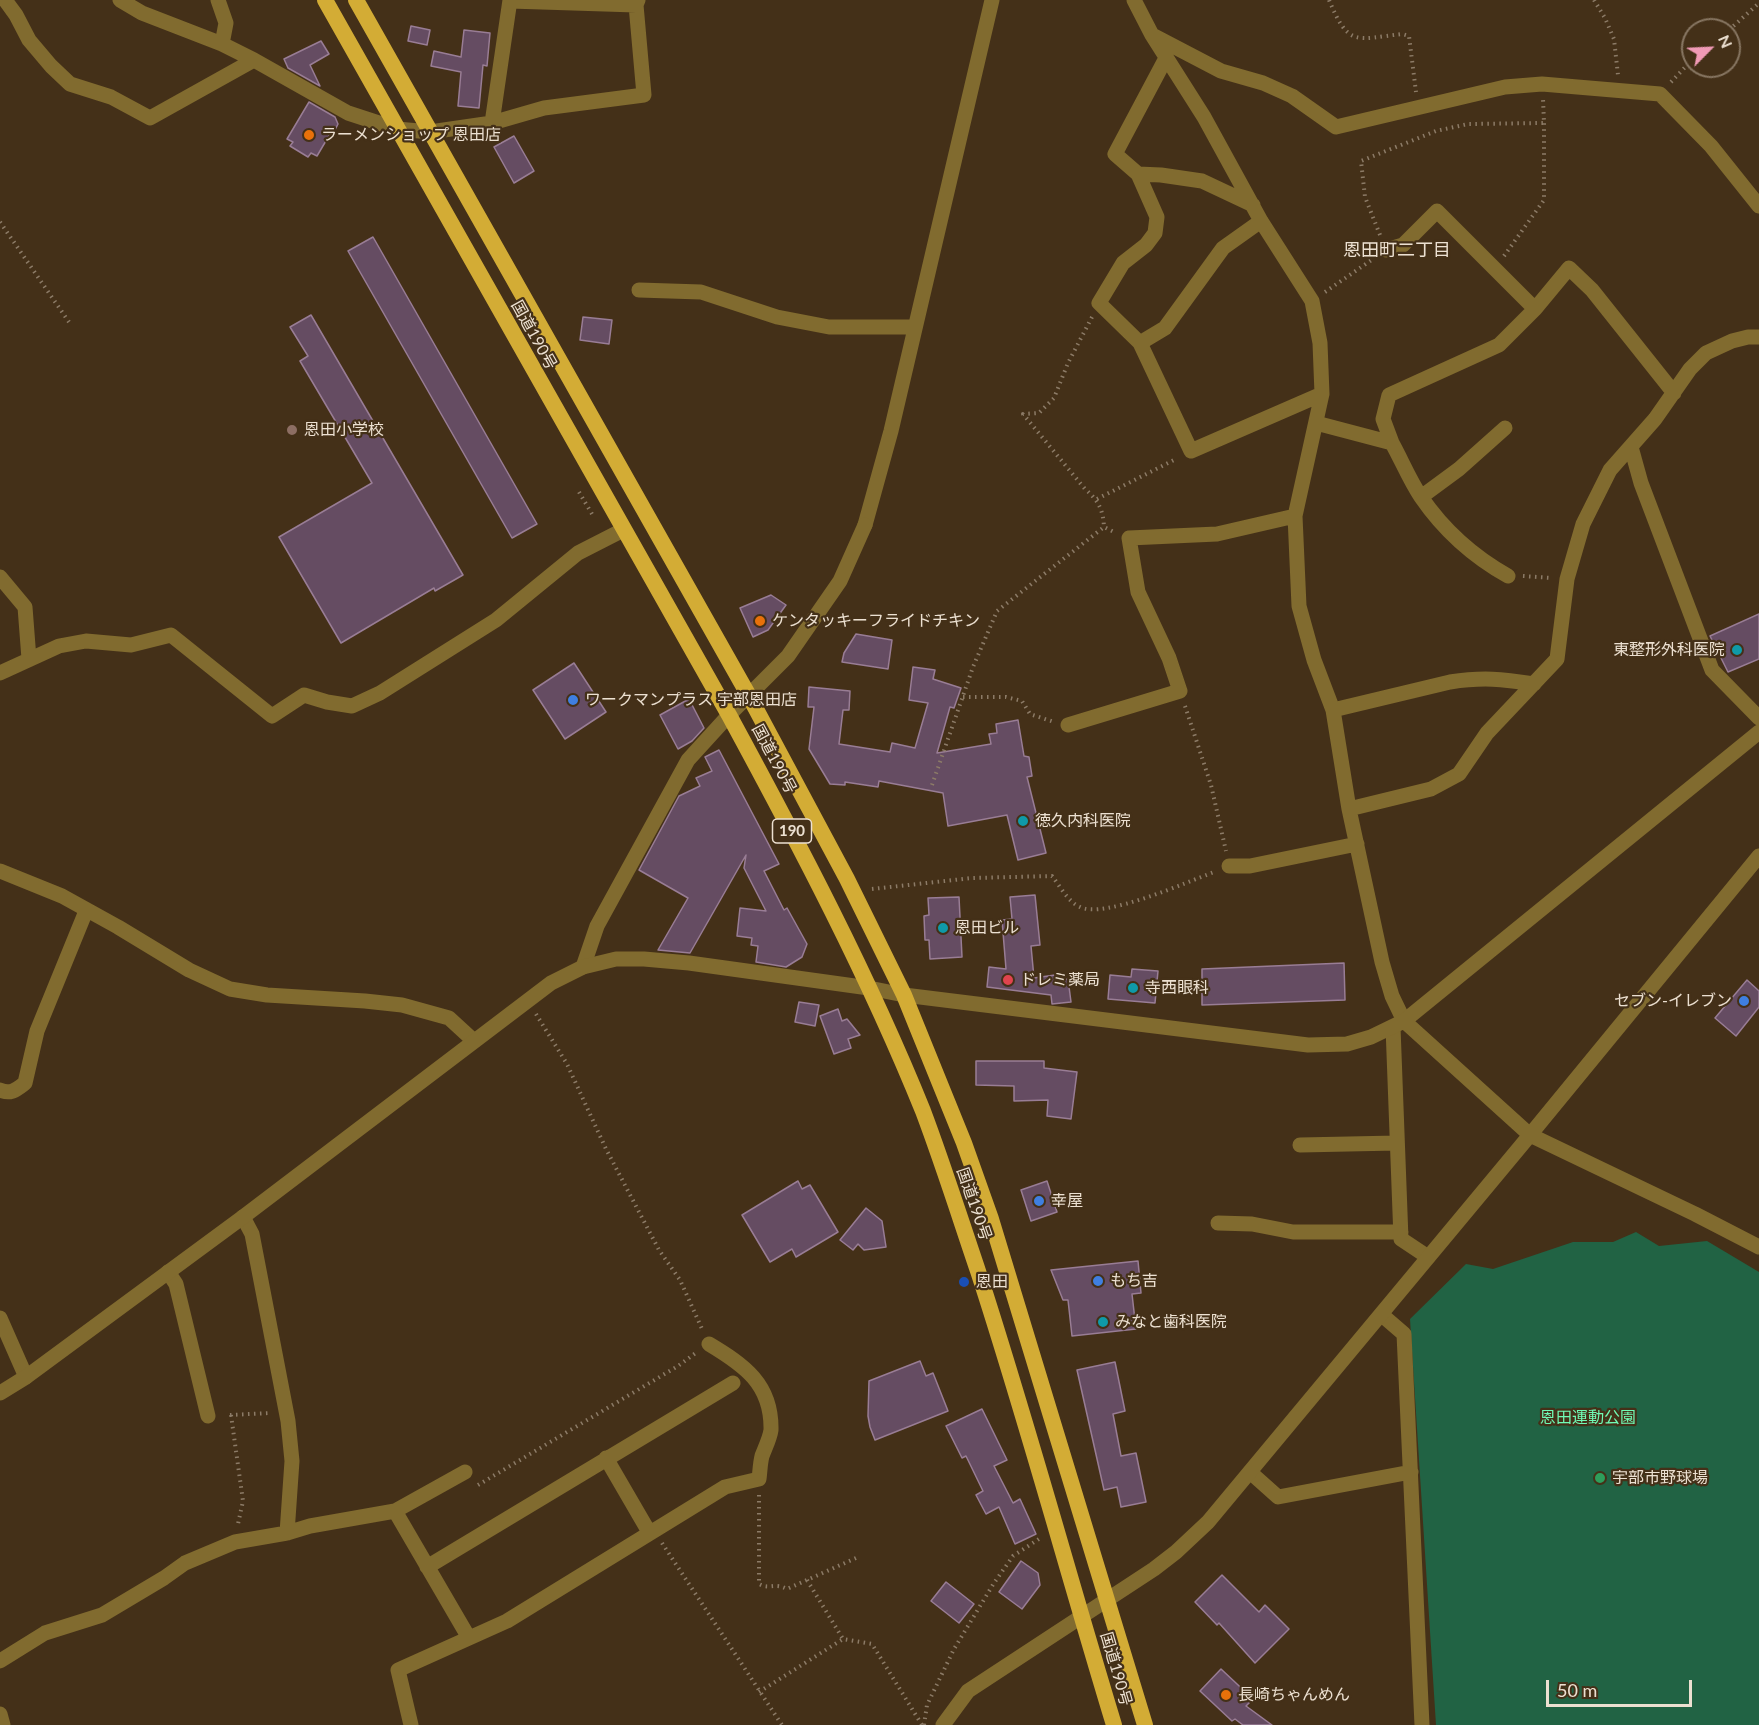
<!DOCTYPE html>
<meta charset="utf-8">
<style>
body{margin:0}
#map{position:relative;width:1759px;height:1725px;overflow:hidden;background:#443018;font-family:Lato,sans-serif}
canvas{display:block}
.north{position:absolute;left:1681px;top:18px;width:60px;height:60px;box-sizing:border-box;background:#443018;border:2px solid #877662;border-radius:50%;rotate:66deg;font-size:16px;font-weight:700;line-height:24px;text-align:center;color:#ece0d1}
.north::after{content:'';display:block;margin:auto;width:21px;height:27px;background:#f09ab6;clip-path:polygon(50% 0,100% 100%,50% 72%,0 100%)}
.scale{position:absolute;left:1546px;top:1680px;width:146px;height:27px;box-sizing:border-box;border:3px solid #ece0d1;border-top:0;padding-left:8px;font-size:18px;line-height:21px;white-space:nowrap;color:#ece0d1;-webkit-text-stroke:4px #443018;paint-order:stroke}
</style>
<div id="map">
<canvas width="1759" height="1725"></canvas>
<div class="north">N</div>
<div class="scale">50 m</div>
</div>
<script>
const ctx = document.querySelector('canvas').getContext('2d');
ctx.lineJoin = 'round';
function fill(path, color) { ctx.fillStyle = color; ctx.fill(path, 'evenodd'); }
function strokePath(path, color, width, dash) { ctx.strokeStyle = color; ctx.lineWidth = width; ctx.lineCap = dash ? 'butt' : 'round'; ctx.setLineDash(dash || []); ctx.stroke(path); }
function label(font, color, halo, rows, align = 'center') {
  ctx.font = font + ' Lato,"Noto Sans JP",sans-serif'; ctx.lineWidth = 4.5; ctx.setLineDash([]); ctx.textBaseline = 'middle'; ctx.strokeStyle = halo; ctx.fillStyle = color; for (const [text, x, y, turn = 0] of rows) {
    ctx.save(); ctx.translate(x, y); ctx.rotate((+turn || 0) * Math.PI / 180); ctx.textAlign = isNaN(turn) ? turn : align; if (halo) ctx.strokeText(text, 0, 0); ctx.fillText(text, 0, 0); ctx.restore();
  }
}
fill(new Path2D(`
 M1636,1232L1659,1246L1707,1241L1759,1272V1725H1436L1410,1319L1466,1264L1493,1269L1573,1242H1613Z`), '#216344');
const building = new Path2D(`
 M411,26L430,30L427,45L408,41Z
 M464,30L490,33L487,66L483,65L479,108L458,106L461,72L431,66L434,51L461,57Z
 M321,41L329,54L310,65L320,86L288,68L284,59Z
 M309,102L335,117L338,124L332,136L330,134L317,156L311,153L308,157L290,146L293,142L287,139Z
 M514,136L534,171L514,183L494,147Z
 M373,237L537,524L512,538L348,251Z
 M311,315L463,575L435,591L434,588L341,643L279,537L372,483L300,361L308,356L290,327Z
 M583,317L612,320L609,344L580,340Z
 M771,595L786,605L768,630L753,637L740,608Z
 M1759,614V659L1728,672L1710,636Z
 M856,634L892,640L888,669L842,662L844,653Z
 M574,663L606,712L565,739L533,690Z
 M913,667L935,670L933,679L961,688L954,708L950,707L937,753L991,744L989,734L997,733L996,724L1018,720L1024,756L1029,757L1032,776L1027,777L1046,853L1018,860L1007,815L948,826L943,793L879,781L878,787L845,782V785L830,784L809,749L814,707H808L809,687L850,691L849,710H843L839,744L890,752L892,743L915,748L928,703L909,700Z
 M689,699L704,728L692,741L678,749L660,715Z
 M719,750L779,864L764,871L784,910L787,908L807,944L802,957L786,967L756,962L758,946L751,945L752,938L737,936L740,908L766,911L744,868L746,855L690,953L658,950L688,898L639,870L679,796L700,786L696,778L712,771L705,757Z
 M1035,895L1040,945L1031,946L1034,978L1062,974V980L1068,979L1071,1002L1052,1004L1051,995L987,987L989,967L1006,969L1002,920L1012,919L1010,897Z
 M959,897L962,957L930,959L929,940H925L924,916L929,915L928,898Z
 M1344,963L1345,1000L1202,1005V969Z
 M1132,969L1158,971L1155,1003L1108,999L1110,975L1131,977Z
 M1747,980L1759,991V1007L1736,1036L1715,1018Z
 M799,1002L819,1005L815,1026L795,1022Z
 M838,1009L842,1021L847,1019L860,1035L848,1039L851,1048L834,1054L820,1016Z
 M976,1061H1044V1068L1077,1072L1071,1119L1047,1116L1048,1100L1014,1101V1086L976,1085Z
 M798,1181L802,1189L810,1185L838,1232L796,1257L792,1249L770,1262L742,1215Z
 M1047,1181L1057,1212L1031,1221L1021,1190Z
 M866,1208L882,1221L886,1247L864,1250L858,1244L853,1250L840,1240Z
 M1138,1261L1141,1293L1132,1294L1136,1329L1072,1336L1068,1300H1063L1051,1270Z
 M920,1361L926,1376L933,1373L948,1411L875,1440L870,1427L868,1416L869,1381Z
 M1115,1362L1125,1411L1113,1414L1121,1456L1136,1453L1146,1502L1121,1507L1117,1487L1104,1490L1077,1370Z
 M982,1409L1007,1460L994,1466L1013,1503L1020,1499L1036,1534L1015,1544L999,1507L986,1514L976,1495L983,1491L966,1456L962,1458L946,1426Z
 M1021,1561L1038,1573L1040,1585L1022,1609L999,1592Z
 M1222,1575L1259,1612L1265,1605L1289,1629L1255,1663L1219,1623L1217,1625L1195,1602Z
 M946,1582L974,1604L959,1623L931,1601Z
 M1221,1669L1253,1699L1246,1706L1272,1725H1243L1235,1719L1232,1721L1200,1691Z`);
fill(building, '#654c62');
strokePath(building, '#997d95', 1.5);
strokePath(new Path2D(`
 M1329,0C1349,48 1356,39 1402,34L1409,36L1416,92
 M1594,0L1605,18L1614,39L1618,75
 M1729,30L1759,3
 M1671,82L1693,59
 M0,222L69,322
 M1380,235L1365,197L1361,161L1436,131L1468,124L1544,123L1543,99
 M1504,256L1544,200V123
 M1325,292L1373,259
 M1092,317L1068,363L1054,398L1039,413L1023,414L1085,489C1099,501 1103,510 1104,527L1114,532
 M579,492L592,514
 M1097,499L1176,459
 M1523,576L1552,578
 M963,697H1006L1022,701L1030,714L1054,722
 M1185,706L1211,785L1226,851
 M932,785L973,667L997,611L1104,527
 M872,889L972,878L1052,876C1060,886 1068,902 1080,907C1104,919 1187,882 1214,872
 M536,1014L567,1064L606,1149L659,1250L680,1280L703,1331
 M230,1415L270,1413
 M231,1415L243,1501L238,1524
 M478,1485L678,1366L697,1352
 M759,1495V1584C770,1590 774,1582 787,1589L856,1558
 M662,1543L782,1725
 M807,1580L843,1639L872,1644L922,1725
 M759,1692L843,1639
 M924,1725L927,1705L954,1649L994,1583L1013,1556L1042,1537`), '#8c7b67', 4, [1.5, 4.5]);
strokePath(new Path2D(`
 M5,0L16,15L29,40L51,66L70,84L111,97L150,118L254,60
 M120,0L142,13L222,44L254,60L348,113L397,129L430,132L492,123L544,108L644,95L636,5L638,0
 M218,0L226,23L222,44
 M1134,0L1152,35L1204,117L1261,221L1312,301L1320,343L1322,394L1295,516L1299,606L1314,660L1333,710L1349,809L1382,962L1392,996L1404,1021
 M510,1L636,5
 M1154,36L1221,71L1263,83L1292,96L1336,127L1505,87L1542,84L1660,94L1711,146L1759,206
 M1166,58L1115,154L1138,174L1157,217L1155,233L1146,245L1123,263L1099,303L1140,343L1191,451L1322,394
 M492,123L510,0
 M1138,174L1161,175L1202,181L1253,205
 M1386,250L1403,245L1437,211L1535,309
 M639,290L701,292L777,317L829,327H915
 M1140,343L1165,328L1223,248L1261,221
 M1316,423L1392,443C1402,461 1410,481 1421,497C1443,529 1474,557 1508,576
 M1392,443L1383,419L1389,395L1499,345L1535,309L1569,268L1592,290L1674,393
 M1631,447L1641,483L1712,670L1759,718
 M1421,497L1459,469L1505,428
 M865,525L891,431L992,0
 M0,577L25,607L29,659
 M0,673L59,646L86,641L131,645L171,635L272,716L304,695L327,702L352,706L380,693L496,620L578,553L623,530
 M1333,710L1450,682C1483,677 1502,679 1534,684
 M1068,725L1180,691L1169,658L1138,592L1129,538L1217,534L1295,516
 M1349,809L1431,789L1459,774L1487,733L1557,659L1567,579L1583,524L1610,470L1655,419L1690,369L1706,353L1732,341L1748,337H1759
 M1229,866H1250L1357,844
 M0,871L62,896L118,927L189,970L230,989L267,995L365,1001L402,1005L449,1018L474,1041
 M583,967L597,926L688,760L729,715
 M1393,1027L1401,1239L1428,1257
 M0,1090C11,1095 17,1089 25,1083L37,1031L86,911
 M1300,1145L1397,1143
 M243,1217L252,1234L288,1421L292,1461L287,1533
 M1218,1223L1252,1224L1293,1232H1401
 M168,1272L176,1284L208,1416
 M1382,1315L1404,1334L1422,1725
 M0,1318L26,1377
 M606,1458L649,1532
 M1250,1472L1278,1497L1411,1472
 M395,1511L469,1638
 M427,1567L733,1383
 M0,1661L45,1633L102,1615L164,1578L185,1563L235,1542L287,1533L310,1526L395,1511L465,1472
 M0,1714L3,1725
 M411,1725L398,1670L507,1621L725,1487L759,1479C760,1472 760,1464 762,1456C765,1448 770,1438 771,1430C772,1384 744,1365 709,1344`), '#816b2f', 15);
strokePath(new Path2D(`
 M729,715L788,656L840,581L865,525
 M1404,1021L1530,1135L1695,1214L1759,1247
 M0,1393L26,1377L243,1217L551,983L583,967L616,959H644L689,963L869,988L904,995L1308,1045L1347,1044L1371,1037L1404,1021L1759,732
 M943,1725L968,1691L1154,1569L1176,1552L1208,1522L1530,1135L1759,856`), '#816b2f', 15);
strokePath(new Path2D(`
 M325,0L729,715C799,844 868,975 923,1111C943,1164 960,1218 978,1271C1027,1421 1068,1574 1114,1725
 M356,0L749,696L847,879L904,995L964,1143L991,1219L1145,1725`), '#d3ac35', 16);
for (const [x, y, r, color] of [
 [309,135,6,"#e8710a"],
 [292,430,6,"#8d6e63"],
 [760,621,6,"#e8710a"],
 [1737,650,6,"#0f9aa8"],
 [573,700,6,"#3f7fe0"],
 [1023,821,6,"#0f9aa8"],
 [943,928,6,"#0f9aa8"],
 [1008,980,6,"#e0444e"],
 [1133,988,6,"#0f9aa8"],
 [1744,1001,6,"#3f7fe0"],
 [1039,1201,6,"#3f7fe0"],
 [1098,1281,6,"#3f7fe0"],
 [964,1282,6,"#1a4fb4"],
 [1103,1322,6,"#0f9aa8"],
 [1600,1478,6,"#2e9e5b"],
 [1226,1695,6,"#e8710a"]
]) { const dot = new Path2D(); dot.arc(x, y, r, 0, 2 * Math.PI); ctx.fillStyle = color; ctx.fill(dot); strokePath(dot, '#443018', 2); }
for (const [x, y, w] of [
 [792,831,39]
]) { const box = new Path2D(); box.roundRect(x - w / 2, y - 12, w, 24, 4.5); ctx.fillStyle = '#443018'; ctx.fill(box); strokePath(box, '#ece0d1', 1.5); }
label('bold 15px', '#ece0d1', null, [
 ["190",792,831]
]);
label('16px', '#ece0d1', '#443018', [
 ["ラーメンショップ 恩田店",321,135],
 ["恩田小学校",304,430],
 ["ケンタッキーフライドチキン",772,621],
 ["東整形外科医院",1725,650,"right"],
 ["ワークマンプラス 宇部恩田店",585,700],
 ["徳久内科医院",1035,821],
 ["恩田ビル",955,928],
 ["ドレミ薬局",1020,980],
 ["寺西眼科",1145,988],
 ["セブン-イレブン",1732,1001,"right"],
 ["幸屋",1051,1201],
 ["もち吉",1110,1281],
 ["恩田",976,1282],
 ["みなと歯科医院",1115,1322],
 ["宇部市野球場",1612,1478],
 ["長崎ちゃんめん",1238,1695]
], 'left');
label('16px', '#ece0d1', '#443018', [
 ["国道190号",534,335,61],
 ["国道190号",774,759,62],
 ["国道190号",974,1204,71],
 ["国道190号",1116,1669,74]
]);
label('16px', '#70fab5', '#443018', [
 ["恩田運動公園",1588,1418]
]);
label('18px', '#ece0d1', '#443018', [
 ["恩田町二丁目",1397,250]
]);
</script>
